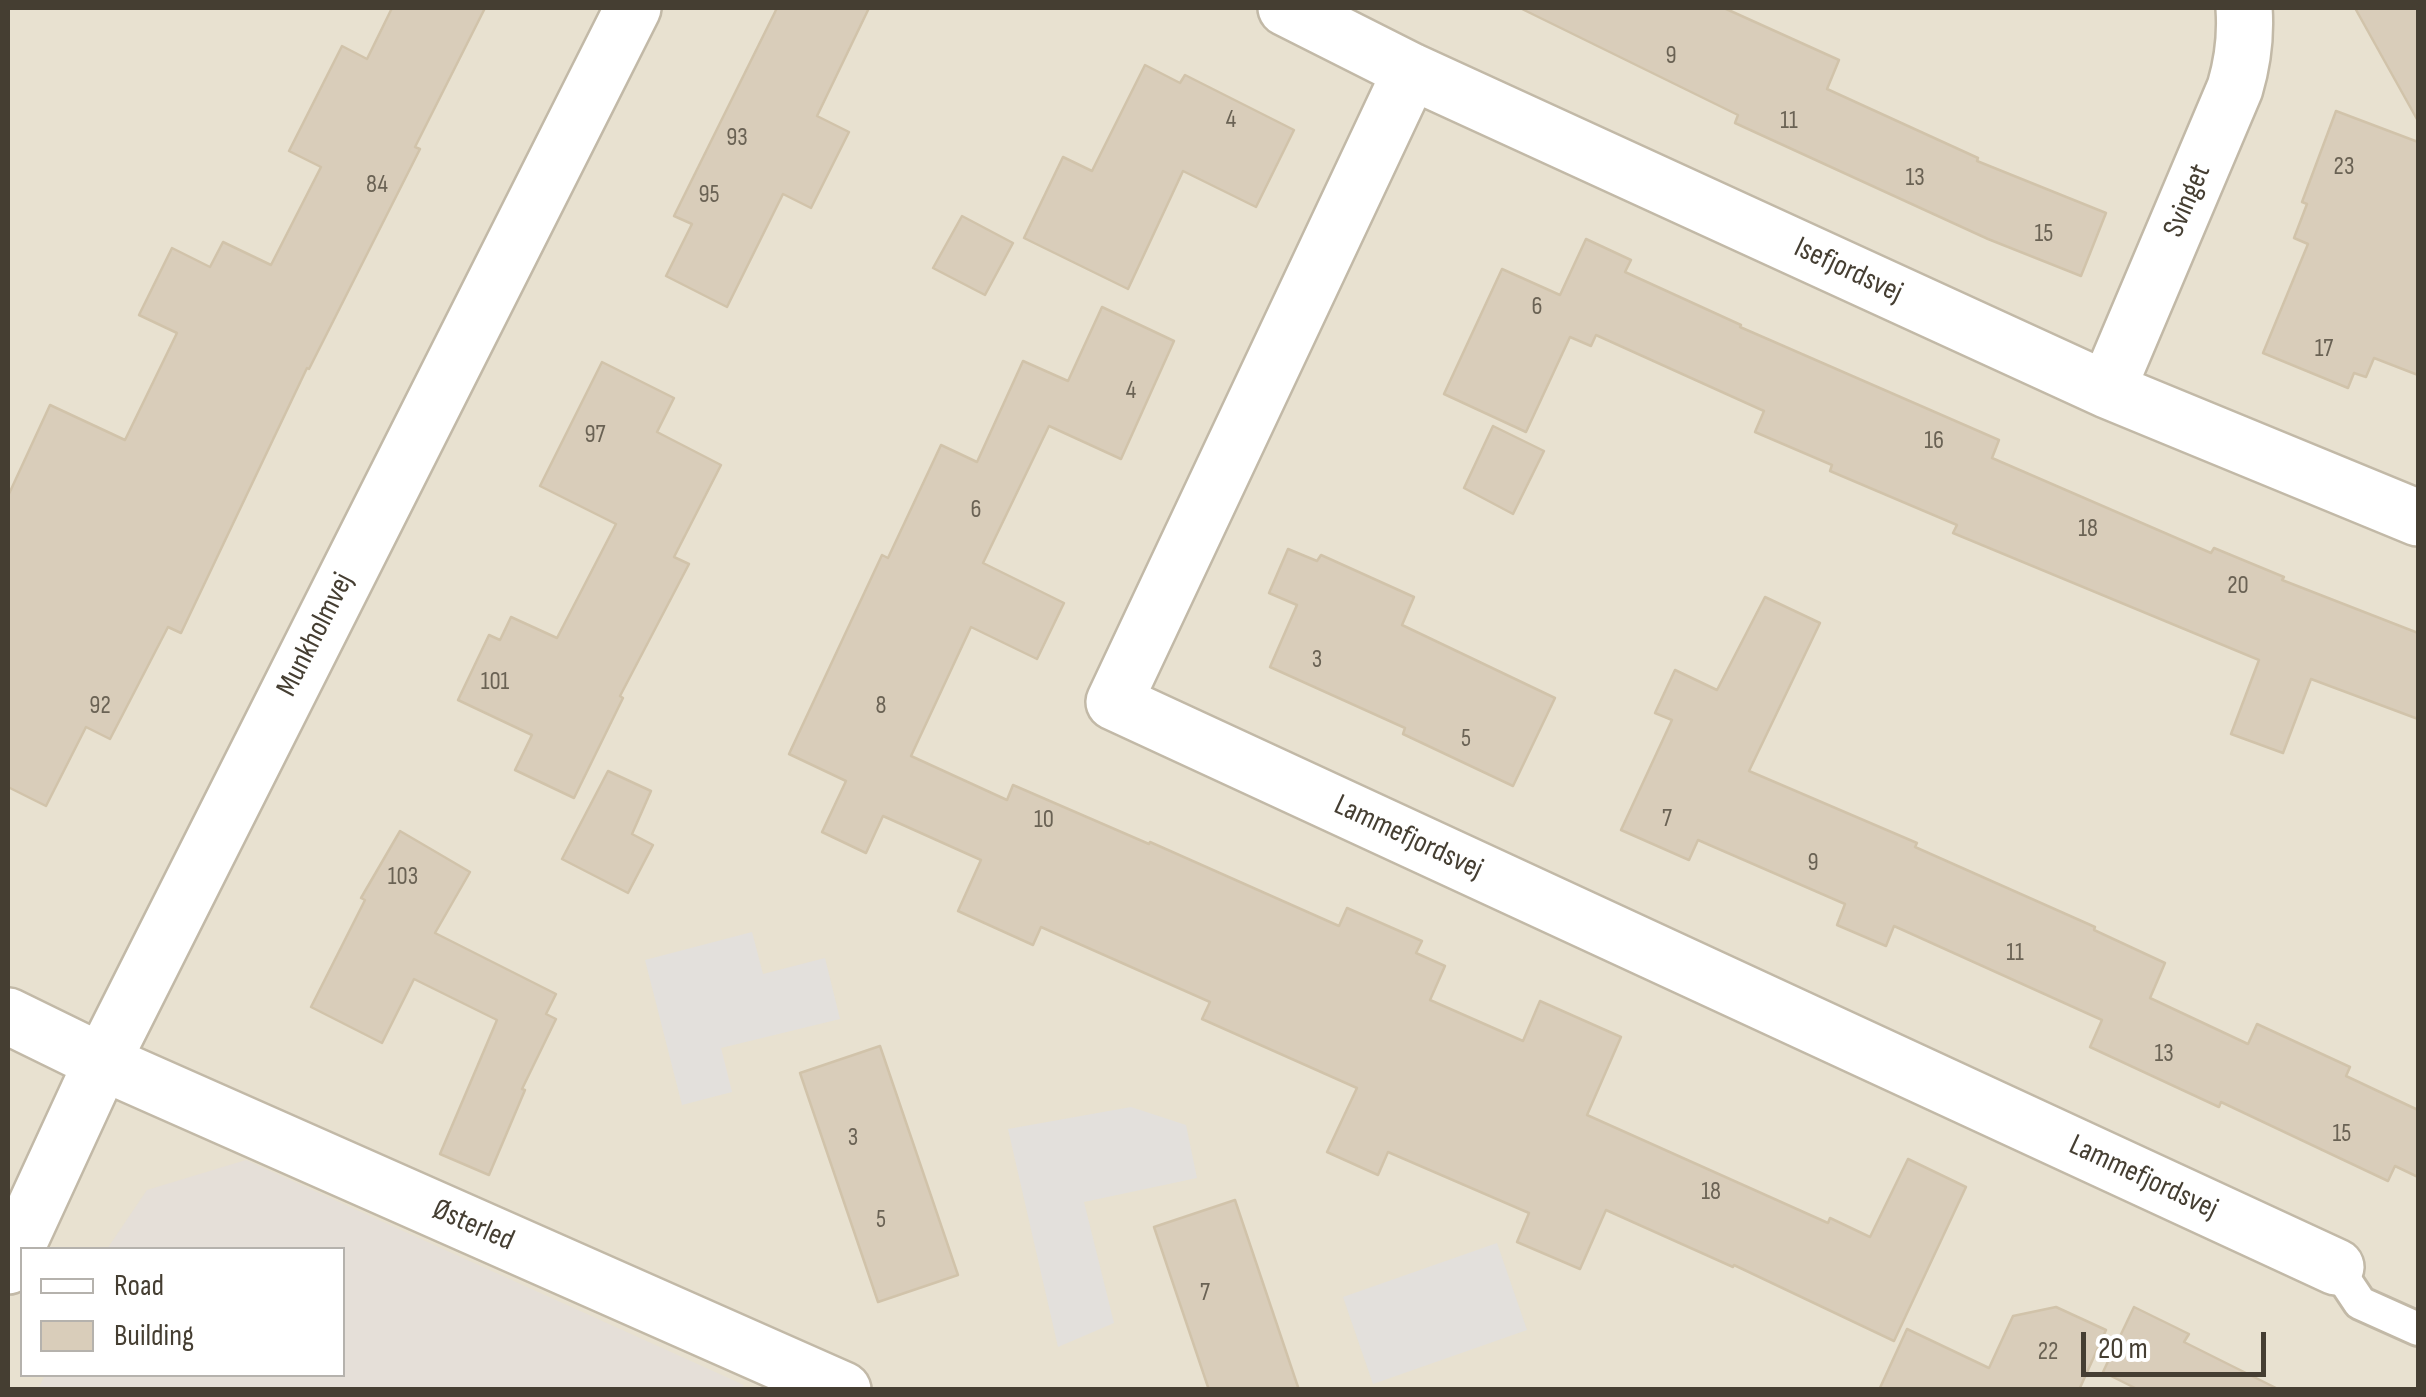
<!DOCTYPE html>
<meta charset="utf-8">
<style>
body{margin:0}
#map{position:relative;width:2426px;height:1397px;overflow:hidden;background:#f3eee2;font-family:"Sofia Sans Condensed",sans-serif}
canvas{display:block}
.frame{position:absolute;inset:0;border:10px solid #453e32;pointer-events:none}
.legend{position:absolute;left:20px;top:1247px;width:325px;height:130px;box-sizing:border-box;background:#fff;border:2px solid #b5b2ad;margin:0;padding:12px 18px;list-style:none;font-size:30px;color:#453e32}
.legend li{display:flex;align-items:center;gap:20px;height:50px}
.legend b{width:50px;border:2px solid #b5b2ad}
.scale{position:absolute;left:2081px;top:1332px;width:185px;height:45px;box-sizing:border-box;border:5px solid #453e32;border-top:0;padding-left:12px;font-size:30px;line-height:35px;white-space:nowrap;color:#453e32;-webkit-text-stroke:8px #fff;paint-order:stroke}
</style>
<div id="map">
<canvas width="2426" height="1397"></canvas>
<div class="frame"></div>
<ul class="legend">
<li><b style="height:12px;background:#fff"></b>Road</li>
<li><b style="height:28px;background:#d9cdba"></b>Building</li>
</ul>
<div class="scale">20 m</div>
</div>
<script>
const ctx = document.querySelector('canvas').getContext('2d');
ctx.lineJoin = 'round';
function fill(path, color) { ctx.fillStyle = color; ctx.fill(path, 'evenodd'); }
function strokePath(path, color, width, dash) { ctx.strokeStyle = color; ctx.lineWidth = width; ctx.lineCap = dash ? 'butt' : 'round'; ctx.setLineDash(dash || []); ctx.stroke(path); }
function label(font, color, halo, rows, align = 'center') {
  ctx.font = font + ' "Sofia Sans Condensed",sans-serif'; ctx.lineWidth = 10; ctx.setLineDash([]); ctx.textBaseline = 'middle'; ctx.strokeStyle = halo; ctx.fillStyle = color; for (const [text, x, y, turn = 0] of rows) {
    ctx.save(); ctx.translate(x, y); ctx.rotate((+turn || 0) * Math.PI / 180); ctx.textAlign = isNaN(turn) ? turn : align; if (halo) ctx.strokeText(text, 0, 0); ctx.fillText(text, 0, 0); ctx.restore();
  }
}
fill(new Path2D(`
 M8,8H2418V1389L8,1390ZM22,1250H342V1374H22Z`), '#e8e1d0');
fill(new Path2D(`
 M246,1160L744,1385L742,1389H38L45,1375L342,1374V1250L107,1249L147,1190Z`), '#e5dfd8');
fill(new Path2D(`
 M752,932L763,974L825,958L840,1019L721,1048L732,1092L682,1105L645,960Z
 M1131,1107L1186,1125L1197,1178L1084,1202L1114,1323L1058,1347L1008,1129Z
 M1497,1243L1527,1330L1373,1384L1343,1297Z`), '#e3e0dc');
const building = new Path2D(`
 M392,8H485L415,147L420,149L309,369L307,368L181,633L168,627L110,739L86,727L46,806L8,787V496L50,405L125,440L177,333L139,315L172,248L210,267L223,242L271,265L321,167L289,151L342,46L367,59Z
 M777,8H869L817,116L849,132L811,208L783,194L727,307L666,276L692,224L674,216Z
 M1520,8H1724L1839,60L1827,89L1978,158L1977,161L2106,213L2081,276L1988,239L1735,123L1738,115Z
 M2355,8H2418V121Z
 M1145,65L1180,83L1185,75L1294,130L1256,207L1183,171L1128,289L1024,238L1063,157L1092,171Z
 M2336,111L2418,142V375L2374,358L2366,377L2354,373L2348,388L2263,353L2308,244L2294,238L2307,204L2302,202Z
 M962,216L1013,243L985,295L933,268Z
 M1586,239L1631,260L1625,272L1741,325L1740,327L1999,440L1992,458L2211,553L2214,548L2284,577L2282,580L2418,633V719L2311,679L2283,753L2231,734L2259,660L1953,533L1957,525L1830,471L1832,465L1755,432L1764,411L1596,335L1591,346L1570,337L1526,432L1444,394L1502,269L1560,295Z
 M1102,307L1174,341L1121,459L1049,426L983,563L1064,603L1037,659L971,627L911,756L1007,800L1013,785L1149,844L1150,842L1339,926L1347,908L1422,941L1416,953L1445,966L1430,1000L1523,1041L1540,1001L1621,1037L1587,1115L1828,1223L1830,1218L1870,1237L1908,1159L1966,1187L1894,1341L1734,1265L1733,1267L1606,1210L1580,1269L1517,1242L1529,1213L1388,1152L1378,1175L1327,1152L1357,1088L1202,1019L1210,1002L1041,927L1033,945L958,911L981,860L883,816L866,853L822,832L846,781L789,754L882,555L888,558L941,445L977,462L1023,361L1068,381Z
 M602,362L674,398L657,432L721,465L674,557L689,564L620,696L623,698L574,798L515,770L532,735L458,700L489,635L500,640L511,617L557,638L616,524L540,486Z
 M1493,426L1544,451L1513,514L1464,488Z
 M1288,549L1317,561L1321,555L1414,597L1402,625L1555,698L1513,786L1403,734L1405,728L1270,667L1297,605L1269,593Z
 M1765,597L1820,623L1749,771L1917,843L1915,847L2095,927L2094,930L2165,963L2150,998L2248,1044L2257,1024L2350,1067L2346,1076L2418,1110V1177L2395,1166L2388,1181L2221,1102L2219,1107L2090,1047L2102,1020L1894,926L1886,946L1837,925L1845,904L1698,840L1689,860L1621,830L1672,720L1655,713L1675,670L1717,690Z
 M608,771L651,791L632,834L653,845L628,893L562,859Z
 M400,831L470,872L435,933L556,994L546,1014L556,1019L522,1089L525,1090L489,1175L440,1154L497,1020L414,979L382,1043L311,1007L365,900L361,898Z
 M880,1046L958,1275L878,1302L800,1073Z
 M1235,1200L1299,1390H1209L1154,1227Z
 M2056,1307L2106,1330L2079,1390H1879L1907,1329L1989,1368L2013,1316Z
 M2134,1307L2189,1334L2184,1342L2280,1390H2139L2103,1372Z`);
fill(building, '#d9cdba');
strokePath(building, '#d1c3aa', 2.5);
const service = new Path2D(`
 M2336,1267L2360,1303L2418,1329`);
const minor = new Path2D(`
 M1286,8L1411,71L2107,390L2418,518
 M1411,71L1114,702L2336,1267
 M2107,390L2235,88C2243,61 2246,36 2244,8
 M102,1062L843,1390`);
const tertiary = new Path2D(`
 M8,1016L102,1062
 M8,1266L102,1062L633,8`);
strokePath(service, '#c2b9a7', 38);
strokePath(minor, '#c2b9a7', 60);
strokePath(tertiary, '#c2b9a7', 60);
strokePath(service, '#fff', 32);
strokePath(minor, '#fff', 55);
strokePath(tertiary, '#fff', 55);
label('25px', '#6a6254', null, [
 ["9",1671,57],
 ["4",1231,121],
 ["11",1789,122],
 ["93",737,139],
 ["23",2344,168],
 ["13",1915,179],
 ["84",377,186],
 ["95",709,196],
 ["15",2044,235],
 ["6",1537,308],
 ["17",2324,350],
 ["4",1131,392],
 ["97",595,436],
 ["16",1934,442],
 ["6",976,511],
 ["18",2088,530],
 ["20",2238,587],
 ["3",1317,661],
 ["101",495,683],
 ["92",100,707],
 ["8",881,707],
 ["5",1466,740],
 ["7",1667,820],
 ["10",1044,821],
 ["9",1813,864],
 ["103",403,878],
 ["11",2015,954],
 ["13",2164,1055],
 ["15",2342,1135],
 ["3",853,1139],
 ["18",1711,1193],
 ["5",881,1221],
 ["7",1205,1294],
 ["22",2048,1353]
]);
label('30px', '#453e32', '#fff', [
 ["Svinget",2188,201,-67],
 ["Isefjordsvej",1848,271,25],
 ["Munkholmvej",316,635,-63],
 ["Lammefjordsvej",1408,838,25],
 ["Lammefjordsvej",2143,1178,25],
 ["Østerled",473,1226,24]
]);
</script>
